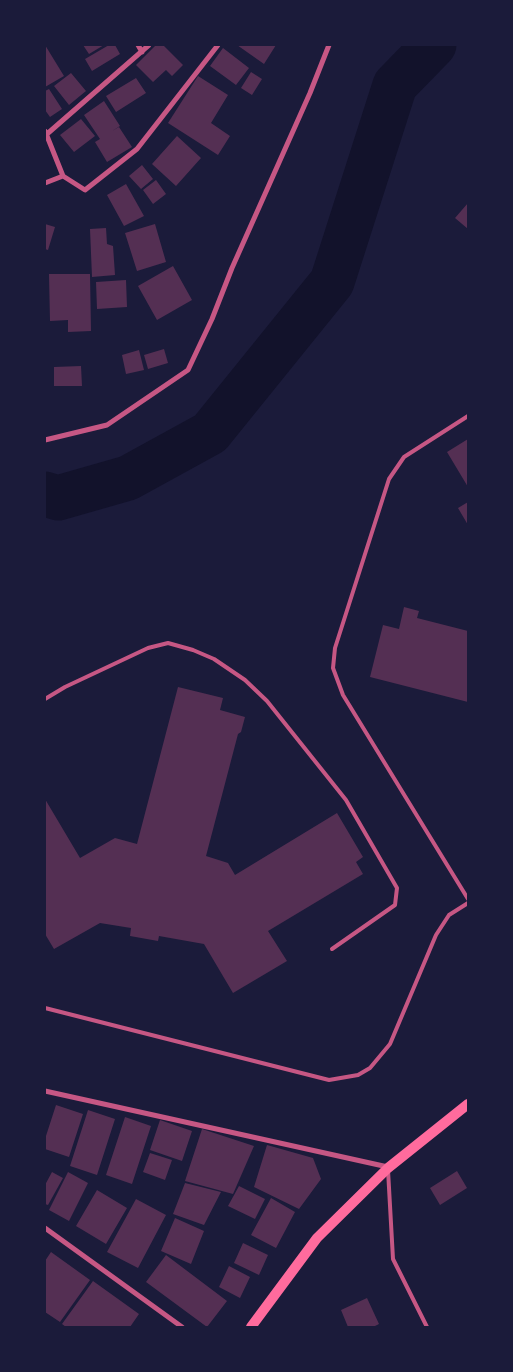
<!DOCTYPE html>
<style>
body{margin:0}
#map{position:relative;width:513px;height:1372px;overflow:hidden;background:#1b1b3a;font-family:Bitter,serif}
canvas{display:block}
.frame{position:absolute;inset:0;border:46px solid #1b1b3a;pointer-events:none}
</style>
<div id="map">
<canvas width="513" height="1372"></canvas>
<div class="frame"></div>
</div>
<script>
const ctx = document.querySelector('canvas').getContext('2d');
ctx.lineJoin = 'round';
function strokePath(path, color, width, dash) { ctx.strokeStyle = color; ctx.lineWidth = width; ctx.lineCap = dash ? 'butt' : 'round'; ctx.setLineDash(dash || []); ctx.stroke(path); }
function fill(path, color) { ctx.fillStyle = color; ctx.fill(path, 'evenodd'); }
strokePath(new Path2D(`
 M45,494L58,498L128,478L210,433L332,282L395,85L434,45`), '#12122b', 45);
fill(new Path2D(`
 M45,45L64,76L45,87Z
 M83,45H104L89,54Z
 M109,45H115L120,54L92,71L85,59Z
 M156,45H163L183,65L172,76L166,70L153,82L136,65Z
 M237,45H276L264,64Z
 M223,48L249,68L236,85L210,66Z
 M251,72L262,79L252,95L241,88Z
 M71,73L86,91L69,105L54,86Z
 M198,76L228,95L211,123L230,136L218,155L168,123Z
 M136,78L146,93L116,112L106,96Z
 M49,89L62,109L50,117L45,110V91Z
 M104,101L120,126L112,131L119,127L132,147L107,162L95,142L100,139L84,115Z
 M81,119L95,136L74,152L60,135Z
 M177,136L201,158L176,186L152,164Z
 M142,165L153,179L141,189L129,176Z
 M156,180L166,194L153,204L143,190Z
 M126,184L144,216L124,226L107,195Z
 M468,203V229L455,218Z
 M45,224L55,227L48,250L45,249Z
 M155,224L166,262L137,271L125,233Z
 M106,228L107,244L113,246L115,275L92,277L90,229Z
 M173,266L192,300L157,320L138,286Z
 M49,274H90L91,331L68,332V320L50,321Z
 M126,280L127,307L97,309L96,282Z
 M164,349L168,363L148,369L144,355Z
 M139,350L144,370L126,374L122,355Z
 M81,366L82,386H54V367Z
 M468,439V487L447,452Z
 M468,502V525L458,508Z
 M404,607L419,611L417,618L468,631V702L370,677L383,625L399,629Z
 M178,687L223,698L220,710L245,717L241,732L238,734L206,856L228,863L235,875L337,813L363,857L356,862L363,874L268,931L287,961L233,993L204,944L159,936L158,941L130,936L131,928L100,923L54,949L45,934V799L80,858L115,838L137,844Z
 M56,1105L83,1114L69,1157L45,1149V1139Z
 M88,1110L115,1119L97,1175L70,1166Z
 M125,1117L151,1126L132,1184L106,1175Z
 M160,1120L192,1131L182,1161L150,1150Z
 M202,1129L254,1146L233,1194L185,1181Z
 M267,1145L313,1158L321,1179L299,1209L254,1187Z
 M150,1153L172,1160L165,1180L143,1172Z
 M457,1171L467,1188L440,1205L430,1188Z
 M52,1172L63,1178L48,1205L45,1204V1185Z
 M68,1172L88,1183L69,1221L49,1210Z
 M185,1183L221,1192L204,1225L173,1214Z
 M239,1186L265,1199L255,1219L228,1206Z
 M97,1190L127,1208L106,1244L76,1226Z
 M271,1198L295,1212L276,1248L251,1235Z
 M136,1199L166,1215L138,1268L107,1252Z
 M175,1218L204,1231L191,1264L161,1251Z
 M243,1243L268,1255L259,1275L234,1263Z
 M51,1252L90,1280L60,1322L45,1312V1261Z
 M166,1255L227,1301L207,1327L146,1282Z
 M229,1266L250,1277L240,1298L219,1287Z
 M93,1281L139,1314L130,1327H66L62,1324Z
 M367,1298L379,1324L373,1327H348L341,1310Z`), '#542f53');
strokePath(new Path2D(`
 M468,416L404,457L389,479L335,648L333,668L343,695L468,899
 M45,699L65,687L148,648L168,643L193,650L214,659L245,680L267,701L346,800L397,888L395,905L332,949
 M45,1008L329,1080L358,1075L370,1068L390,1044L436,935L449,915L468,903
 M388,1170L393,1259L427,1327`), '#c65784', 4);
strokePath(new Path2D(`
 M138,45L142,52
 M45,131L63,176L45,183
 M47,134L149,45
 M63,176L85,190L137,149L218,45
 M45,440L107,425L188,370L212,319L232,268L310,93L329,45
 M45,1091L388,1167
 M45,1228L182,1327`), '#c65784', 5);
strokePath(new Path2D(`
 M251,1327L317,1238L388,1168L468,1104`), '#ff6b9d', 10);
</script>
